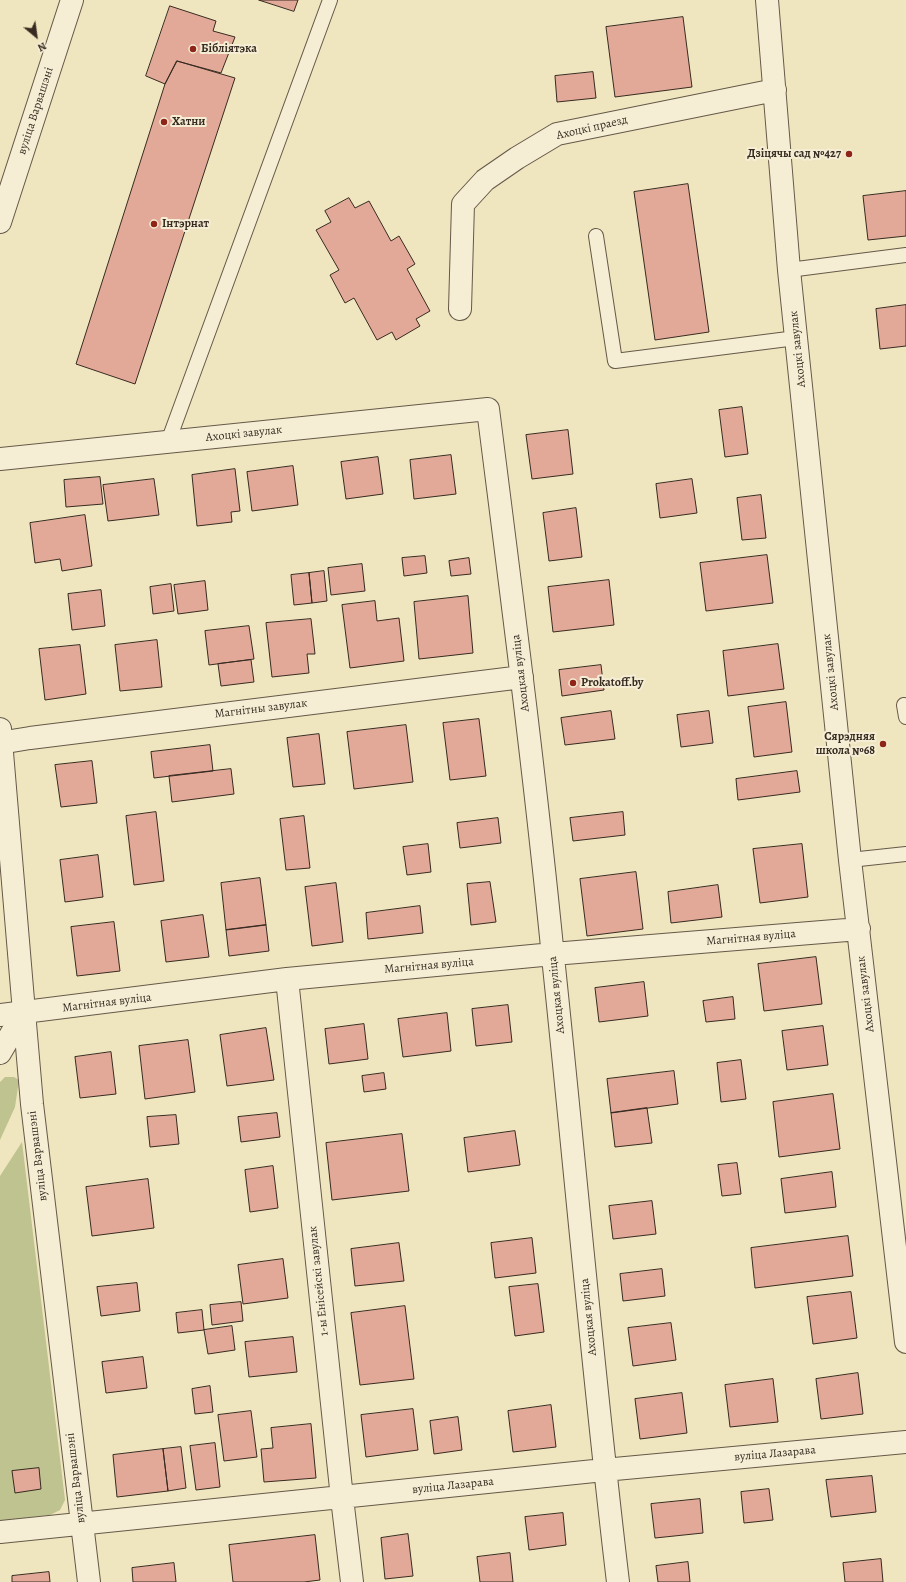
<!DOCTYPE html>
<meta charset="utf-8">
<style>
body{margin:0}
#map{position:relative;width:906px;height:1582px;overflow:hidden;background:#efe5bf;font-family:Alegreya,serif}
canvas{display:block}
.north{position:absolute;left:16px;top:16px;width:40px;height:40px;-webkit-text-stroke:3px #f5eed5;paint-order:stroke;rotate:151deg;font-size:11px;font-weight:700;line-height:16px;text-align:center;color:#372a20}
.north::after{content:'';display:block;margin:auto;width:14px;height:18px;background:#372a20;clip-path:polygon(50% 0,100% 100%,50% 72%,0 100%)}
</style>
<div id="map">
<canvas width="906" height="1582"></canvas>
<div class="north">N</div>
</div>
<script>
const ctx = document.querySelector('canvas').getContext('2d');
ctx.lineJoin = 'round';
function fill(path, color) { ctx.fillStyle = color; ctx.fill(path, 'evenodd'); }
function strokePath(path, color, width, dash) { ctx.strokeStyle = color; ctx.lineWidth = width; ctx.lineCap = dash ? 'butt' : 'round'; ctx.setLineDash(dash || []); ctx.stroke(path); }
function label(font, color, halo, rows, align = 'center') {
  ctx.font = font + ' Alegreya,serif'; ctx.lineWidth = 4; ctx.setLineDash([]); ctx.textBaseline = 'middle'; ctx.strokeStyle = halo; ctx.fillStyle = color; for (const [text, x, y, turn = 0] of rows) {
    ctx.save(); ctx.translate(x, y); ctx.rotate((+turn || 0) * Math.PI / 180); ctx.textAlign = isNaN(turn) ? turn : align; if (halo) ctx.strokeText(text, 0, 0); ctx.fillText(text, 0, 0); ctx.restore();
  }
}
fill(new Path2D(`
 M5,1077H14L19,1080L15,1107L0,1140V1082Z
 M22,1142L65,1500L60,1510L50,1515L0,1521V1176Z`), '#bec38f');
const building = new Path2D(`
 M259,0H298L294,11Z
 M170,6L216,21L213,31L235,37L221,73L177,61L165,84L146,76Z
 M683,17L692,87L615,97L606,27Z
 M177,61L235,78L135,384L76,364L165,84Z
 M593,72L596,98L557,102L555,76Z
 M688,184L709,332L655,340L634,192Z
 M906,191V236L868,240L863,196Z
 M349,198L355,208L369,201L391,241L399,236L415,264L407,269L430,311L416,319L420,326L396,340L392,332L377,340L354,298L345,303L330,275L339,270L316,230L331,222L325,211Z
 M906,305V346L880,349L876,309Z
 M742,407L748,454L725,457L719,410Z
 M568,430L573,474L532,479L526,435Z
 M451,455L456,494L414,499L410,460Z
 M378,457L383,494L346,499L341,462Z
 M293,466L298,505L252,511L247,472Z
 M235,469L240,511L231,512L232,522L197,526L192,475Z
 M100,477L103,504L66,507L64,480Z
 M154,479L159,515L108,521L103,485Z
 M692,479L697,513L660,518L656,484Z
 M761,495L766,538L742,540L737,498Z
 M576,508L582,557L549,561L543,513Z
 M85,515L92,566L62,571L60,559L35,563L30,523Z
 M767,555L773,603L706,611L700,563Z
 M425,556L427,573L404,576L402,558Z
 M469,558L471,574L451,576L449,561Z
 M362,564L365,591L331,595L328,568Z
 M324,571L327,601L312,603L309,573Z
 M309,573L312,603L294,605L291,575Z
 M609,580L614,625L553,632L548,587Z
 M205,581L208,610L178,614L174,585Z
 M171,584L174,611L153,614L150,587Z
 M101,590L105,626L72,630L68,594Z
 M468,596L473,653L419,659L414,602Z
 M375,601L377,621L399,618L404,661L350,668L342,605Z
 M311,619L315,654H307L309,673L272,677L266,623Z
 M249,626L254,659L209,665L205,631Z
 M157,640L162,687L120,691L115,645Z
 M778,644L784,689L728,696L723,651Z
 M80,645L86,694L45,700L39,649Z
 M251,660L254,682L221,686L218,664Z
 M601,665L604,690L562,696L559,670Z
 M786,702L792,752L754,757L748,707Z
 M611,711L615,739L565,745L561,718Z
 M709,711L713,743L681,747L677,715Z
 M479,719L486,776L450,780L443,723Z
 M406,725L413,782L354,789L347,732Z
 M319,734L325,784L293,787L287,738Z
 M210,745L213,771L154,778L151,752Z
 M92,761L97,803L61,807L55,765Z
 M231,769L234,794L172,802L169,776Z
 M797,771L800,792L738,800L736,779Z
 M156,812L164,881L134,885L126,816Z
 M623,812L625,835L573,841L570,818Z
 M304,816L310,868L286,870L280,819Z
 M498,818L501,843L460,848L457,823Z
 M428,844L431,872L407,875L403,847Z
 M802,844L808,897L760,903L753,849Z
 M98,855L103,897L65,902L60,860Z
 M636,872L643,929L587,936L580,879Z
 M260,878L266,925L226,930L221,883Z
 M490,882L496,922L471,925L467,884Z
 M336,883L343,942L312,946L305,887Z
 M718,885L722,917L671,923L668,892Z
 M420,906L423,933L368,939L366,913Z
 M203,915L209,957L166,962L161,921Z
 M114,922L120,971L77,976L71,927Z
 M266,925L269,951L229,956L226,930Z
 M816,957L822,1004L764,1011L758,964Z
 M644,982L648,1016L599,1022L595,988Z
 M733,997L735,1019L706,1022L703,1001Z
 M508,1005L512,1042L476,1046L472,1009Z
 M447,1013L451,1051L403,1057L398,1019Z
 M364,1024L368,1059L329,1064L325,1029Z
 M823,1026L828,1065L787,1070L782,1031Z
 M266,1028L274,1080L227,1086L220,1035Z
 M188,1040L195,1092L145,1099L139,1046Z
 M111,1052L116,1094L80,1098L75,1057Z
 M741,1060L746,1099L721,1102L717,1063Z
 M674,1071L678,1104L611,1113L607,1079Z
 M384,1073L386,1089L364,1092L362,1076Z
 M833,1094L840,1149L779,1157L773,1102Z
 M647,1108L652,1143L615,1147L611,1113Z
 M277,1113L280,1137L241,1142L238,1117Z
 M176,1115L179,1144L150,1147L147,1117Z
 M515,1131L520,1165L468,1172L464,1138Z
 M402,1134L409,1191L332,1200L326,1143Z
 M737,1163L741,1194L722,1196L718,1165Z
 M273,1166L278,1208L250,1212L245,1170Z
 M832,1172L836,1207L785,1213L781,1179Z
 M148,1179L154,1228L92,1236L86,1187Z
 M652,1201L656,1234L613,1239L609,1206Z
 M848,1236L853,1276L755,1288L751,1248Z
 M532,1238L536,1273L495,1278L491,1243Z
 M399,1243L404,1281L355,1286L351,1249Z
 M283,1259L288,1298L243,1304L238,1265Z
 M662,1269L665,1296L623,1301L620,1274Z
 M137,1283L140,1311L101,1316L97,1287Z
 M538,1284L544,1332L515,1336L509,1287Z
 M851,1292L857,1338L813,1344L807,1297Z
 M241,1302L243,1321L212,1325L210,1305Z
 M405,1306L414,1379L360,1385L351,1313Z
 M202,1310L204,1330L178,1333L176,1313Z
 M671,1323L676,1360L633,1366L628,1328Z
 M232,1326L235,1350L208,1354L204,1330Z
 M293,1337L297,1372L249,1377L245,1342Z
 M143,1357L147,1388L106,1393L102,1362Z
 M858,1373L863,1414L821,1419L816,1379Z
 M773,1379L778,1422L730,1427L725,1385Z
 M210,1386L213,1412L195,1414L192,1389Z
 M682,1393L687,1433L640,1439L635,1399Z
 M551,1405L556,1447L513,1452L508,1411Z
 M413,1409L418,1450L366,1457L361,1415Z
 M251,1411L257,1457L224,1461L218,1415Z
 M458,1417L462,1450L434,1454L430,1421Z
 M311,1424L316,1478L264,1482L261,1449L273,1448L271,1428Z
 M215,1443L220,1487L196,1490L190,1446Z
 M181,1447L186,1488L168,1491L163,1449Z
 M163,1449L168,1491L117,1497L113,1455Z
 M39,1468L41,1489L15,1493L12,1471Z
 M872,1476L876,1512L831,1517L826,1480Z
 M769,1489L773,1520L744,1523L741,1492Z
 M700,1499L703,1533L655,1538L651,1504Z
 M563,1513L566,1545L529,1550L525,1517Z
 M408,1534L413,1576L385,1579L381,1538Z
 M315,1535L320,1580L304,1582H233L229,1545Z
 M510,1553L513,1582H480L477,1557Z
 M881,1559L883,1582H845L843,1563Z
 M688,1562L690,1582H658L656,1566Z
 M174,1563L176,1582H133L132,1568Z
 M49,1572L50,1582H12V1576Z`);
fill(building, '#e3a998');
strokePath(building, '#372a20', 1);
const service = new Path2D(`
 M596,236L615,361L796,338
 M789,270L906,255
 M168,442L330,0
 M904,705L906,717
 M850,860L906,854`);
const minor = new Path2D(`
 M767,0L789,270L850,860L906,1342
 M460,309L463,204L485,180L517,158L557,134L775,90
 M0,459L488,409C511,591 535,774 553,957C575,1165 593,1374 618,1582
 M0,743L30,738L522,677
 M287,979L342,1498L352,1582
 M24,1012L32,1104L89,1582
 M0,1015L287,979L553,954L859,929
 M0,1532L604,1470L906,1442`);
const tertiary = new Path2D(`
 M0,222L72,0
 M0,729L24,1012L0,1053`);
strokePath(service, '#655948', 16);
strokePath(minor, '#655948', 24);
strokePath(tertiary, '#655948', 24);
strokePath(service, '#f5eed5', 14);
strokePath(minor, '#f5eed5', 22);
strokePath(tertiary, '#f5eed5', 22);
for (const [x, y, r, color] of [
 [193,49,4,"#8f2418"],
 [164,122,4,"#8f2418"],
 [849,154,4,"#8f2418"],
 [154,224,4,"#8f2418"],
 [573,683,4,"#8f2418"],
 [883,744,4,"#8f2418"]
]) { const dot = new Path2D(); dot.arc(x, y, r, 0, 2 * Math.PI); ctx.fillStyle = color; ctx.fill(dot); strokePath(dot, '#f5eed5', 1.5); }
label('bold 12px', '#372a20', '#f5eed5', [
 ["Бібліятэка",201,49],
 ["Хатни",172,122],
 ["Дзіцячы сад №427",841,154,"right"],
 ["Інтэрнат",162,224],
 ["Prokatoff.by",581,683],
 ["Сярэдняя",875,737,"right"],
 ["школа №68",875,751,"right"]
], 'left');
label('12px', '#372a20', '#f5eed5', [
 ["вуліца Варвашэні",36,111,-72],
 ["Ахоцкі праезд",592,128,-13],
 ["Ахоцкі завулак",798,349,-96],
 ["Ахоцкі завулак",244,434,-6],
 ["Ахоцкі завулак",831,672,-96],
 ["Ахоцкая вуліца",521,673,-97],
 ["Магнітны завулак",261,709,-7],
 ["Магнітная вуліца",751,938,-5],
 ["Магнітная вуліца",429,966,-5],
 ["Ахоцкі завулак",866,994,-97],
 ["Ахоцкая вуліца",557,995,-96],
 ["Магнітная вуліца",107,1003,-7],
 ["вуліца Варвашэні",38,1156,-97],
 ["1-ы Енісейскі завулак",319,1281,-96],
 ["Ахоцкая вуліца",589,1317,-96],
 ["вуліца Лазарава",775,1454,-5],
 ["вуліца Варвашэні",76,1478,-97],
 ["вуліца Лазарава",453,1486,-6]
]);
</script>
